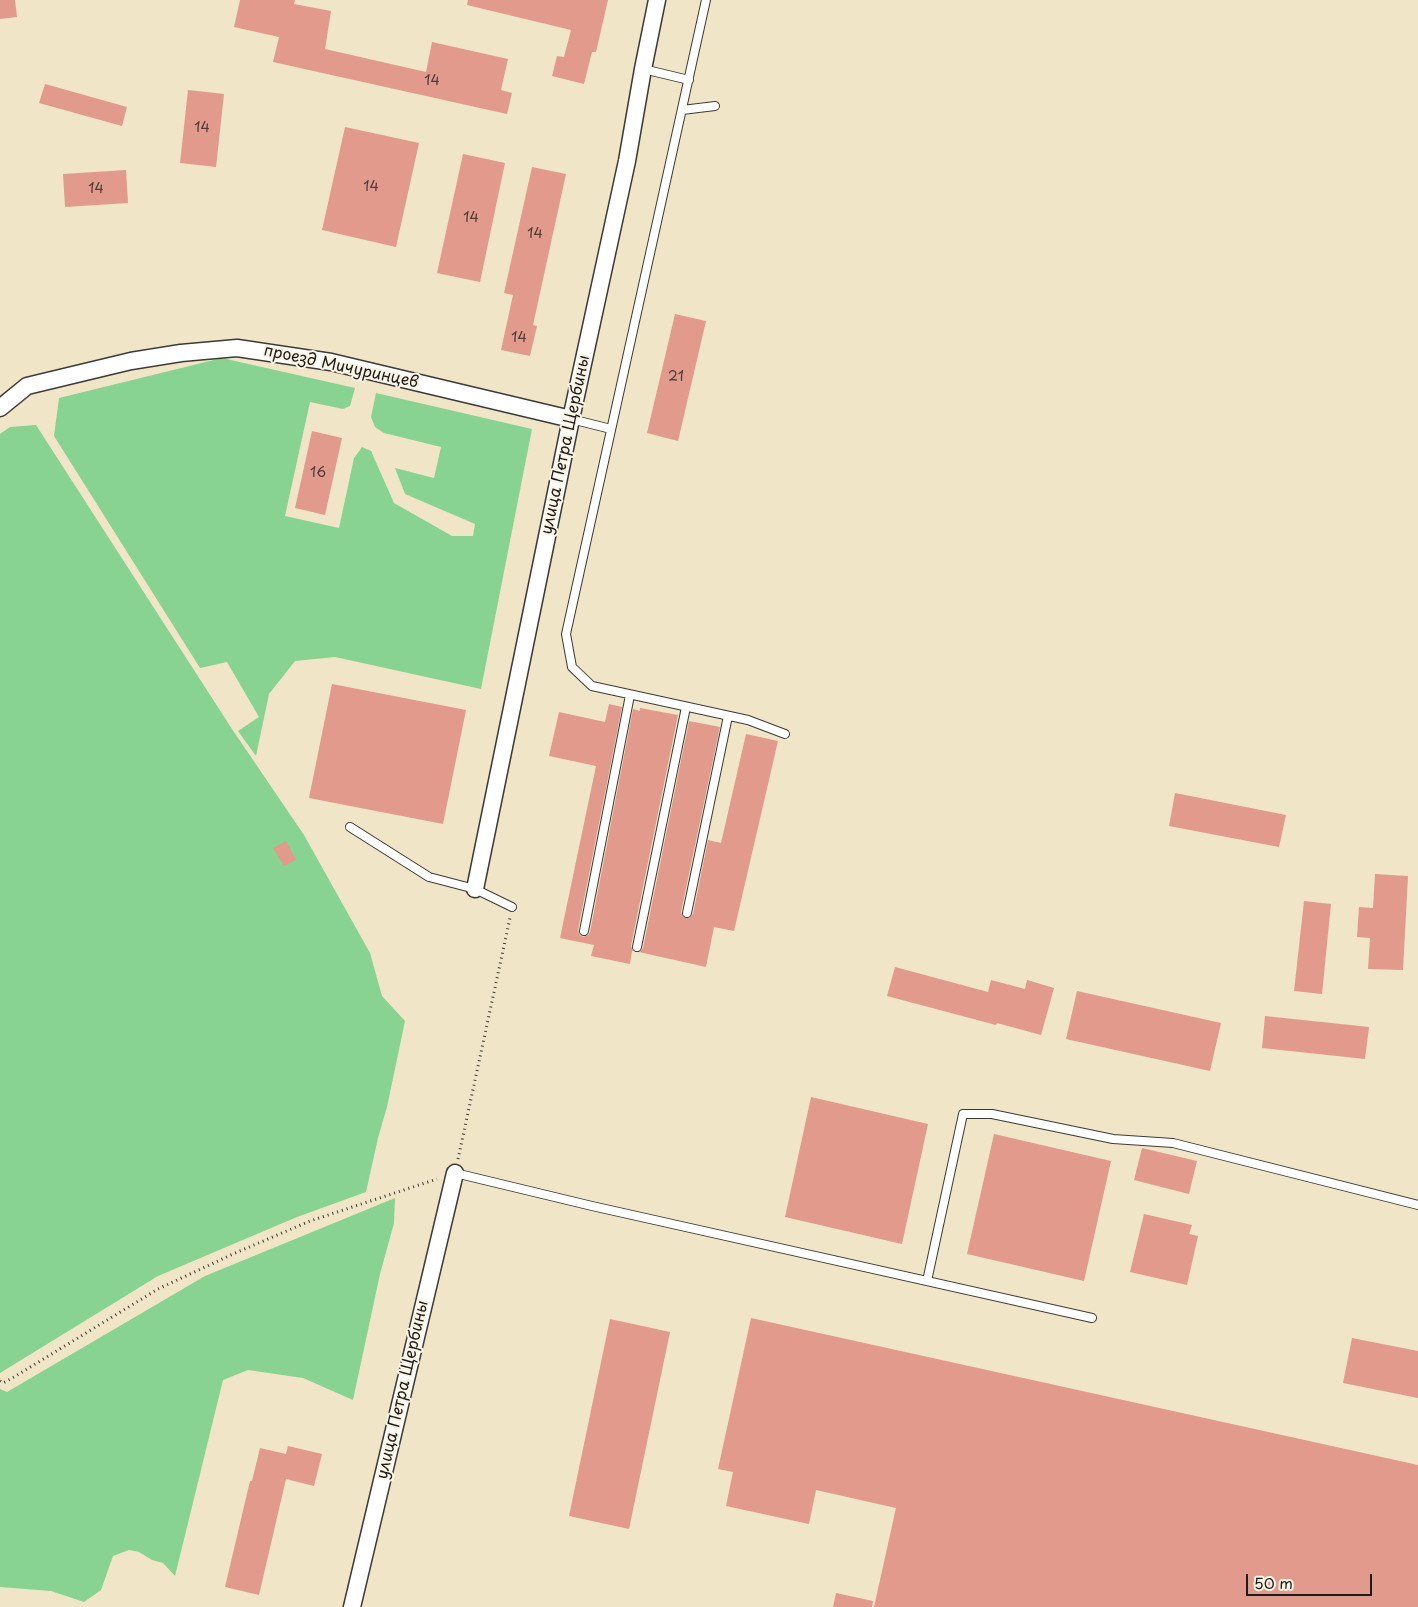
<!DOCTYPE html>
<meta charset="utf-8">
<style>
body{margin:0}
#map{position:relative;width:1418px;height:1607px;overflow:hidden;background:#f0e5c7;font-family:"Playpen Sans",sans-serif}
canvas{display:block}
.scale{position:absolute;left:1246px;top:1574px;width:126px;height:22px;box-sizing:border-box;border:2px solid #1c1c1c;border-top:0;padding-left:6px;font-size:15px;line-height:18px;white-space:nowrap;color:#1c1c1c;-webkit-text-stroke:4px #fcf5e5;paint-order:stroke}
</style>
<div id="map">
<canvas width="1418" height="1607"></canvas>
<div class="scale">50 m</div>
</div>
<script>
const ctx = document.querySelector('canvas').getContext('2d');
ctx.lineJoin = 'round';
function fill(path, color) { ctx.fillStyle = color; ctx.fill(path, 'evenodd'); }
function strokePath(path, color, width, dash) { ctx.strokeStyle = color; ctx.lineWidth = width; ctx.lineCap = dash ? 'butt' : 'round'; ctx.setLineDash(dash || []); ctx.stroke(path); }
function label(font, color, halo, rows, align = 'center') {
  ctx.font = font + ' "Playpen Sans",sans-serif'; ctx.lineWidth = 4; ctx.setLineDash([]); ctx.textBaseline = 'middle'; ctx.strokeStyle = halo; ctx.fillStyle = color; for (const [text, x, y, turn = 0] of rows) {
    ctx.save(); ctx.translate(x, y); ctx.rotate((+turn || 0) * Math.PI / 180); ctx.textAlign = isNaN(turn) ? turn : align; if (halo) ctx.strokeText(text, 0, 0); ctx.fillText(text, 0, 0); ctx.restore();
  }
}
fill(new Path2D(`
 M222,358L355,388L350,406L343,409L310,402L285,516L339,528L354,458L362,447L371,451L394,503L452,536H473L475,524L405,494L395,468L434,478L441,447L384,433L375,427L371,417L376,393L532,429L481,689L335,657L295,661L269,694L256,756L238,731L259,717L227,662L200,668L54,436L59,398Z
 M36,425L232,729L304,835L370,953L382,996L405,1021L387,1107L378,1138L366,1192L297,1217L158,1276L0,1373V434L10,427Z
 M395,1198L394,1223L380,1274L353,1400L303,1378L248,1370L223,1380L175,1576L163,1563L152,1560L139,1552L129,1550L113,1556L101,1590L84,1602L51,1591L0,1587V1389L7,1392L205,1276Z`), '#88d391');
fill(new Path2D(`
 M0,0H15L17,17L0,19Z
 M240,0H295L294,4L331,11L325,49L426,72L432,42L508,59L501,90L512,93L507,114L273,62L279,37L234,27Z
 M468,0H608L596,52H592L584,84L552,76L557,56L564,57L571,30L467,5Z
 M45,84L127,107L122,126L39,103Z
 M188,90L224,94L216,167L180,163Z
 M345,127L419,143L396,247L322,230Z
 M463,154L505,163L480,282L437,273Z
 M532,167L566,174L533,325L537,326L530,356L501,350L513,295L504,293Z
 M126,170L128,203L65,207L63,174Z
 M675,314L706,321L678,441L647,433Z
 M312,431L342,438L325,515L295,508Z
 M332,684L466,710L443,824L309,798Z
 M609,704L622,707L578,930L580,935L583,937L588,935L590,932L633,709L640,711V708L678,715L631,946L633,951H632L630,964L591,956L594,945L560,938L596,766L549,756L559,712L605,722Z
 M689,721L720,727L681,912L682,915L685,918H689L693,914L708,840L721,843L746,734L778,741L734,931L714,927L706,967L639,952L643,948Z
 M1175,793L1286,815L1279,847L1169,826Z
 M286,841L296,860L284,866L273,848Z
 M1375,874L1408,876L1403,970L1368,969L1370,938L1357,937L1359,907L1373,908Z
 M1304,901L1331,904L1322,994L1294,991Z
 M895,967L988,992L991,980L1025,989L1027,980L1054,988L1041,1035L997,1023L996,1025L887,996Z
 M1077,991L1221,1023L1210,1071L1066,1039Z
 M1265,1016L1369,1027L1365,1059L1262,1048Z
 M811,1097L928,1124L902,1244L785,1217Z
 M994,1134L1111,1161L1084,1281L967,1254Z
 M1142,1148L1197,1161L1189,1194L1134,1180Z
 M1144,1214L1192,1225L1189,1234L1198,1236L1187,1285L1130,1272Z
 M751,1318L1418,1465V1607H874L896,1508L816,1490L809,1524L726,1506L733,1472L718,1469Z
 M610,1319L670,1332L629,1529L569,1516Z
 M1352,1338L1418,1351V1398L1343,1383Z
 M288,1446L322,1454L314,1486L286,1479L259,1595L225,1587L250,1481H252L260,1448L286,1454Z
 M836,1593L873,1601L872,1607H833Z`), '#e29a8d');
const lane = new Path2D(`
 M706,0L566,634L572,667L592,686L748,720L785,734
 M643,69L689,80
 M682,110L715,106
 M571,419L611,429
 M350,827L429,877L475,889L512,907
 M687,913L728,716
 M584,931L630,695
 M637,947L686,707
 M455,1173L592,1206L1092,1318
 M927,1281L963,1114H992L1113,1139L1173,1143L1418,1205`);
const street = new Path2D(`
 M0,408L27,386L131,361L181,353L237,348L331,362L571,419
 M475,889L571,419L627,161L643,69L657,0
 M352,1607L455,1173`);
strokePath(lane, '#3c3a36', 10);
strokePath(street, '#3c3a36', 19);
strokePath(new Path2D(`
 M458,1159L510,918
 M0,1381L3,1383L14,1377L158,1289L233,1254L310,1221L437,1179`), '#3c3a36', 3, [1, 4]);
strokePath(lane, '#fff', 8);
strokePath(street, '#fff', 16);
label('14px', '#4e3c38', null, [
 ["14",432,81],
 ["14",202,128],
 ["14",371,187],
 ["14",96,189],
 ["14",471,218],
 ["14",535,234],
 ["14",519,338],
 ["21",676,377],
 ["16",318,473]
]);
label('16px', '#1c1c1c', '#fcf5e5', [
 ["проезд Мичуринцев",341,367,12],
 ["улица Петра Щербины",566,445,-78],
 ["улица Петра Щербины",403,1390,-77]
]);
</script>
